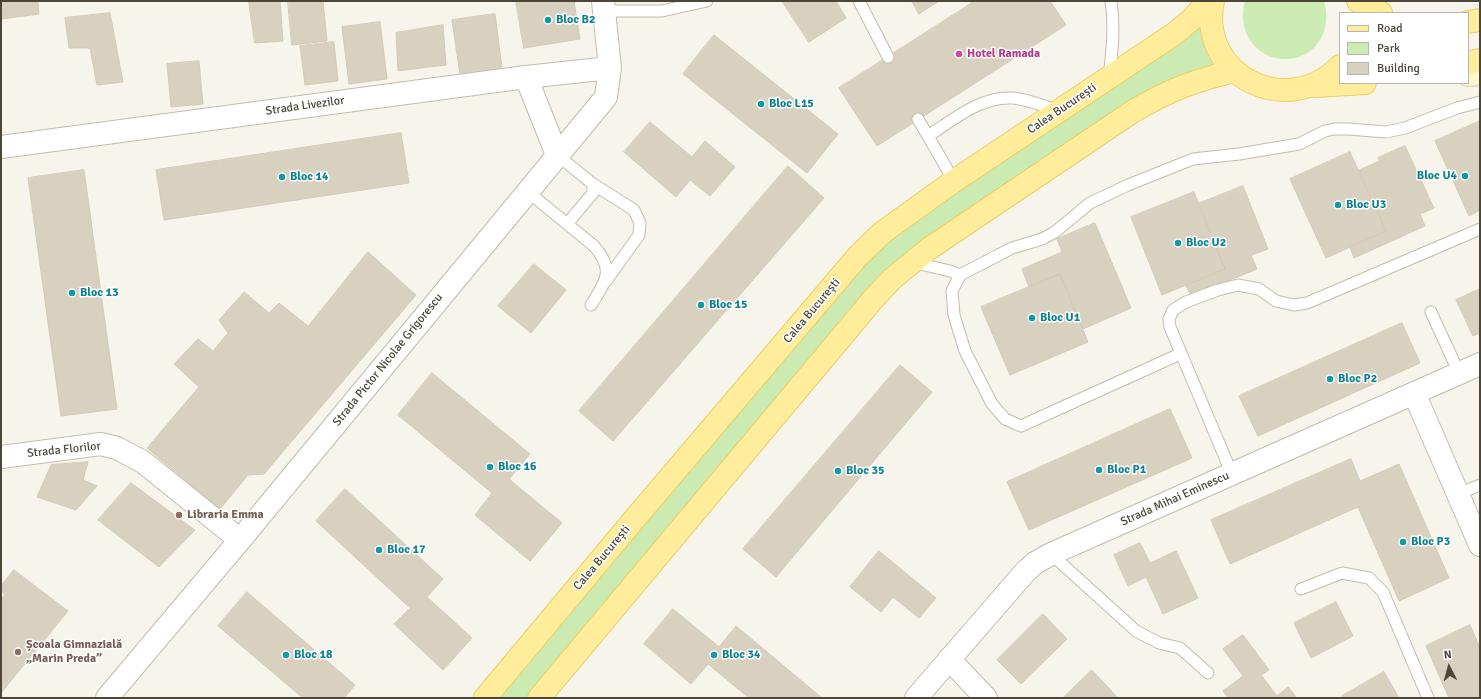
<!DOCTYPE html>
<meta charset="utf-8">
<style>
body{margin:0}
#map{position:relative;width:1481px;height:699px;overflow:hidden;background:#f6f4eb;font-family:Signika,sans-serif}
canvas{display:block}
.frame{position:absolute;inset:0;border:2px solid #4b4638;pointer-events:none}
.legend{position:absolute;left:1339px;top:12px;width:130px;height:72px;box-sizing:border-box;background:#fff;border:1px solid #b7b5af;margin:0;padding:5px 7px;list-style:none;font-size:12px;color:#4b4638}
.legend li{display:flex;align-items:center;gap:8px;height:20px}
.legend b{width:20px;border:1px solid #b7b5af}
.north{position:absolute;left:1429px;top:647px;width:40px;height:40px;-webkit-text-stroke:3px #fff;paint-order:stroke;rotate:354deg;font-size:11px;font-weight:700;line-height:16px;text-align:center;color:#4b4638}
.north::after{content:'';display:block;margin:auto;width:14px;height:18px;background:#4b4638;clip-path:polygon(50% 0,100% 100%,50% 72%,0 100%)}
</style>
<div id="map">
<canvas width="1481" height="699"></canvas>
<div class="frame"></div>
<ul class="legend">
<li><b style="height:5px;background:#ffed9b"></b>Road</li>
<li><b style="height:11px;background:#ccebb3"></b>Park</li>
<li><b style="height:11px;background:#d8d1c0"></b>Building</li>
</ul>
<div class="north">N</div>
</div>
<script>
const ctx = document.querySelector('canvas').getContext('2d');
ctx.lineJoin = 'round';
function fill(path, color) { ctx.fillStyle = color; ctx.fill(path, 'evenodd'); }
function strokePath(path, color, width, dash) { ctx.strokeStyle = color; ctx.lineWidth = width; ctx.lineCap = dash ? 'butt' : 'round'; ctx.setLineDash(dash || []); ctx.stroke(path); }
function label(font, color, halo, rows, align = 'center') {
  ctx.font = font + ' Signika,sans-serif'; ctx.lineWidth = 3; ctx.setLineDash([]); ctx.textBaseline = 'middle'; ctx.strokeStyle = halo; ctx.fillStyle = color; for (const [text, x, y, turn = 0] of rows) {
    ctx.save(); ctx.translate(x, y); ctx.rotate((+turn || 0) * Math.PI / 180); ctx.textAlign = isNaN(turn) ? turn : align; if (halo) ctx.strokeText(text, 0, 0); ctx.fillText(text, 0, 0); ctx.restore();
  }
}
fill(new Path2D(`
 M1209,1L1227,63L1207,77L930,248L539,698H485L858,256Z
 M1245,1H1324C1332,27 1319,56 1289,59C1256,61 1236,31 1245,1Z`), '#ccebb3');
const building = new Path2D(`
 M1,1H38L39,14L1,19Z
 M249,1H280L283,41L255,43Z
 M288,1H323L327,41L292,45Z
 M516,1H574L580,39L524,48Z
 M782,1H836L846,18L809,42Z
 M912,1H939L919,14Z
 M975,1H1050L1066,25L877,146L839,88Z
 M110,13L123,82L97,85L90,48H69L65,18Z
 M495,14L503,76L461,82L452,20Z
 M380,22L387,79L349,84L342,27Z
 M443,25L446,65L398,71L396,33Z
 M714,35L838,134L807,173L683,74Z
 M334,42L338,81L305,85L300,46Z
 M199,61L203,104L171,107L167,64Z
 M1480,121V210L1469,216L1435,141Z
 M650,122L692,157L705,141L735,167L710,196L690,180L676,197L624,152Z
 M401,133L409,183L164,220L156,170Z
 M1405,146L1434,208L1420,214L1425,226L1354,258L1350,247L1386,231L1359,170L1380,161L1378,158Z
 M1350,152L1386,231L1326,258L1290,179Z
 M788,166L824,198L613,441L579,411Z
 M84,170L117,409L61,416L28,178Z
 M1243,186L1268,249L1251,255L1257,269L1191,296L1186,285L1225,269L1198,204Z
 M1194,192L1225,269L1162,295L1131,217Z
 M1095,223L1131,308L1083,329L1060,274L1029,287L1022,269L1062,252L1057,239Z
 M368,252L416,295L264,474L248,475L220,509L147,448L199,387L174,364L198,339L213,351L228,333L219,320L244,292L269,313L279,303L308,326Z
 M534,264L566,290L531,333L498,306Z
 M1060,274L1088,342L1010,375L981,307Z
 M1480,289V333L1473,336L1456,300Z
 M1402,323L1420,363L1258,436L1239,396Z
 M900,365L932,392L776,577L743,549Z
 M432,373L530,454L509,479L562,523L530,561L475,515L492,493L398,415Z
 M1170,409L1192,458L1029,530L1007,482Z
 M1351,459L1360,481L1399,464L1449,578L1399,601L1358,507L1230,564L1211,520Z
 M88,462L83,480L97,486L76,510L37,497L51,465Z
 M131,483L195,530L159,567L98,520Z
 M345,489L443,579L427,597L472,638L443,670L394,624L410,608L316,521Z
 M1140,543L1150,563L1176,551L1198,598L1163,614L1146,577L1128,586L1114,555Z
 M879,551L936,598L919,618L893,597L881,612L850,587Z
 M14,570L68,611L1,693V599L5,595L1,590V586Z
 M247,592L355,685L344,698H303L218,626Z
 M1336,602L1353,636L1311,658L1294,623Z
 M673,609L719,647L736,626L822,698H749L708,664L691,684L644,644Z
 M1043,614L1067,639L1021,684L997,660Z
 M1470,625L1480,648V698H1449L1426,646Z
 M1243,635L1269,670L1261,675L1277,696L1288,687L1297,698H1228L1223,691L1243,676L1223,649Z
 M1092,670L1118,698H1063Z
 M1384,672L1399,698H1344L1342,696Z`);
fill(building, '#d8d1c0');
strokePath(building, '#d4cab3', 1);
const lane = new Path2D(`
 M859,1L888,57
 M604,11H662L707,1
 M1109,78C1112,52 1115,27 1111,1
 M918,119L954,181
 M928,136C953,120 981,96 1012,98C1027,99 1044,106 1059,111
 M557,155L593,184V193L567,224
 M593,184L634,210L640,223L639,235L606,281
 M527,191L594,246C615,270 606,281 591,305
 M912,262L950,271L960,275
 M1431,312L1459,373
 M1180,354L1021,426L1005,419L992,404L965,351L954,315L952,291L960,275L1012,248L1042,239L1055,232L1090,203L1128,185L1193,159L1239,154L1299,144L1325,131L1334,129H1348L1386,132L1405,128L1457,108L1480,102
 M1232,474L1170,327L1169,319L1173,310L1186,302L1218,290L1238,285L1259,289L1276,301L1294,305L1307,303L1480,229
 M1458,494L1480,485
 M1051,554L1136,631L1159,643L1180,648L1208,673
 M1301,589L1342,573L1369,578L1383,592L1428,698`);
const street = new Path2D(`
 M526,77L557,155
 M1,147L526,77L610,68
 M1414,393L1480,545
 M1,457L101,444L117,448L143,462L240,540
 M949,659L986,698
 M107,698L240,540L606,97L610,68L603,1
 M916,698L1026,571L1035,563L1051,554L1480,364`);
const secondary = new Path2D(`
 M1468,75L1480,74`);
const primary = new Path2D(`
 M1213,1C1197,76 1288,120 1340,66
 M1358,1L1381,13
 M1468,22L1480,20
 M1468,63L1480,60
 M1315,86L1365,83
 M485,698L632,522L858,256L883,232L954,181L1174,34L1190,21L1209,1
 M539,698L875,297L892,279L930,248L1132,112C1167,91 1195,80 1235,71`);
strokePath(lane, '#c2bdad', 13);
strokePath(street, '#c2bdad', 24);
strokePath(secondary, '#d8cd9a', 24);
strokePath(primary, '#e9cf66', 24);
strokePath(lane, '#fff', 11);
strokePath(street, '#fff', 22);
strokePath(secondary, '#fff8cc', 22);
strokePath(primary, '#ffed9b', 22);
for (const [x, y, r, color] of [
 [548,20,4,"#0f9aa8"],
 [959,54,4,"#d1479c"],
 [761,104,4,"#0f9aa8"],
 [1465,176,4,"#0f9aa8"],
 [282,177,4,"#0f9aa8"],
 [1338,205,4,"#0f9aa8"],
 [1178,243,4,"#0f9aa8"],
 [72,293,4,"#0f9aa8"],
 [701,305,4,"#0f9aa8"],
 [1032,318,4,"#0f9aa8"],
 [1330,379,4,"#0f9aa8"],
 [490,467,4,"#0f9aa8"],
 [1099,470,4,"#0f9aa8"],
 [838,471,4,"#0f9aa8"],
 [179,515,4,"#8d6e63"],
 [1403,542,4,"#0f9aa8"],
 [379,550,4,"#0f9aa8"],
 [18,652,4,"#8d6e63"],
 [286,655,4,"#0f9aa8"],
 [714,655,4,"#0f9aa8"]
]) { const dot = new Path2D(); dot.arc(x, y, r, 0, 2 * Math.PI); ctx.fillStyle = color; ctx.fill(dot); strokePath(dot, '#fff', 1.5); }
label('bold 12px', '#0d838f', '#fff', [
 ["Bloc B2",556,20],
 ["Bloc L15",769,104],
 ["Bloc U4",1457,176,"right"],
 ["Bloc 14",290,177],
 ["Bloc U3",1346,205],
 ["Bloc U2",1186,243],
 ["Bloc 13",80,293],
 ["Bloc 15",709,305],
 ["Bloc U1",1040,318],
 ["Bloc P2",1338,379],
 ["Bloc 16",498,467],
 ["Bloc P1",1107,470],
 ["Bloc 35",846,471],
 ["Bloc P3",1411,542],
 ["Bloc 17",387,550],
 ["Bloc 18",294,655],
 ["Bloc 34",722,655]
], 'left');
label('bold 12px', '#b23c85', '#fff', [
 ["Hotel Ramada",967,54]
], 'left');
label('12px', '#4b4638', '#fff', [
 ["Strada Livezilor",305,106,-8],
 ["Calea București",1062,109,-34],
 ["Calea București",812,311,-50],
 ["Strada Pictor Nicolae Grigorescu",388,360,-51],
 ["Strada Florilor",64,450,-6],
 ["Strada Mihai Eminescu",1175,499,-24],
 ["Calea București",602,558,-50]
]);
label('bold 12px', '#785e54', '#fff', [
 ["Libraria Emma",187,515],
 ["Școala Gimnazială",26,645],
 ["„Marin Preda”",26,659]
], 'left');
</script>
